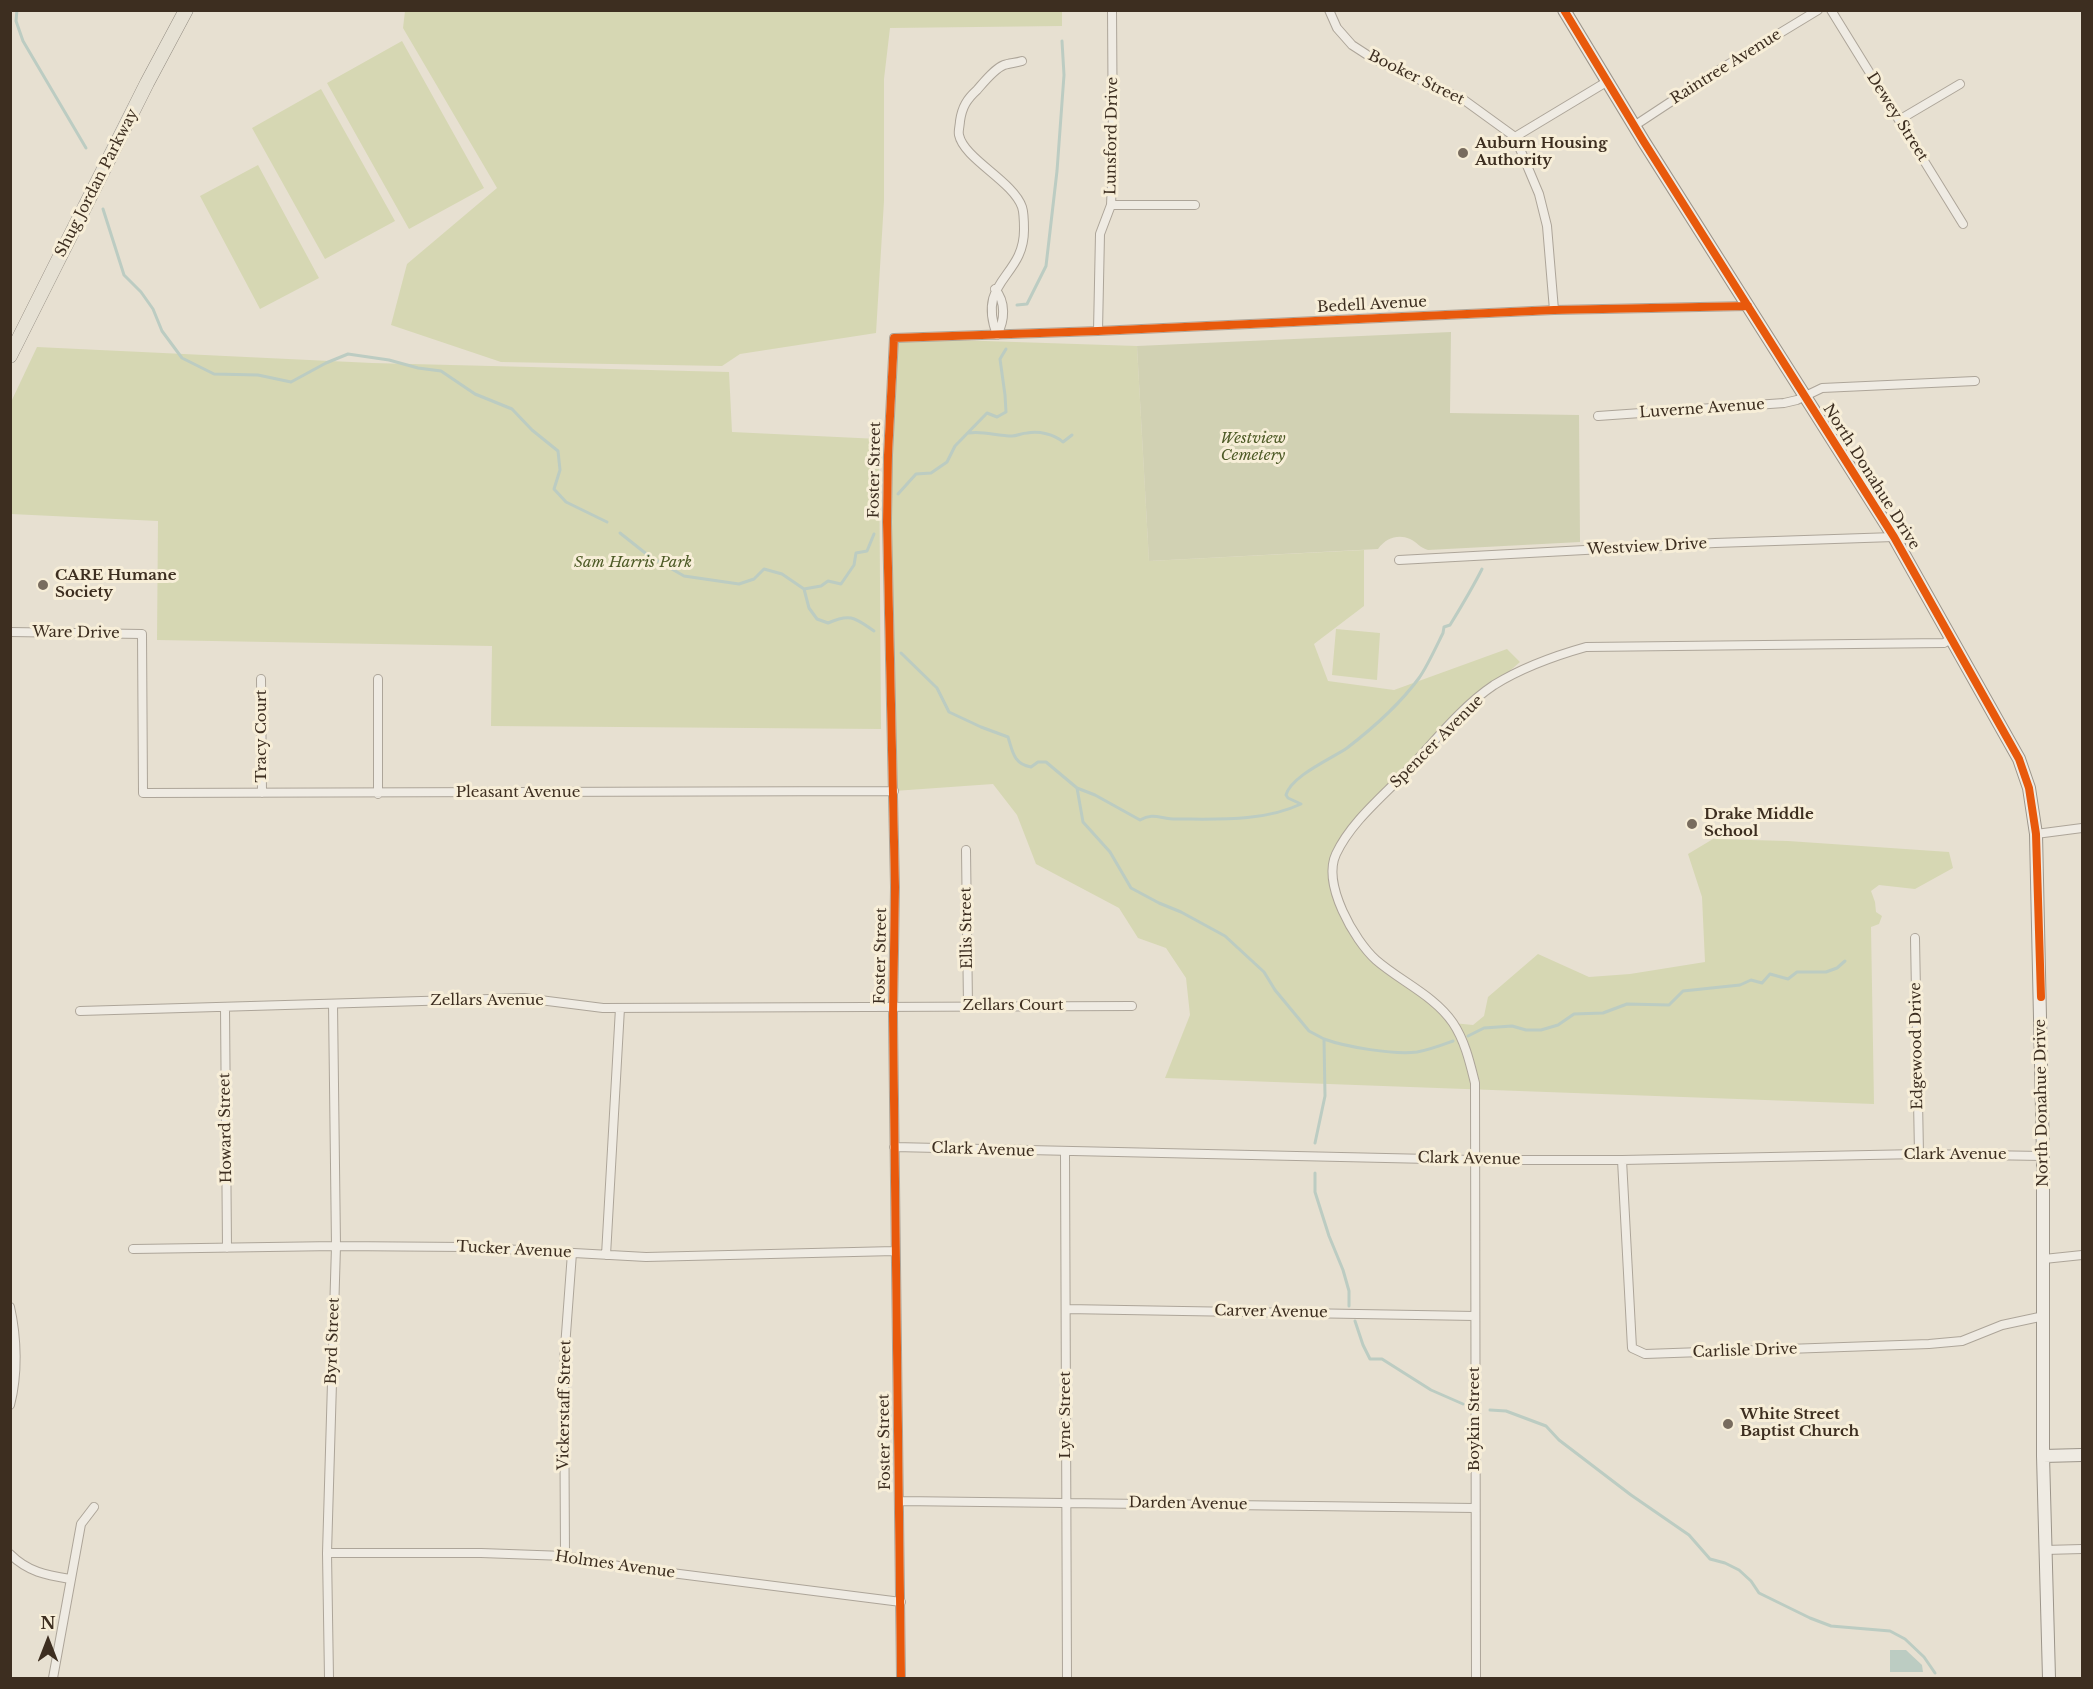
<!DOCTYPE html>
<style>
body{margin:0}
#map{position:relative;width:2093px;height:1689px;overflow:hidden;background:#e7e0d1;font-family:"Libre Baskerville",serif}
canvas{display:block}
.frame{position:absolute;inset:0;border:12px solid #3d2e20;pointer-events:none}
.north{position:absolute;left:18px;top:1611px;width:60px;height:60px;-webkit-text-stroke:4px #f7eed8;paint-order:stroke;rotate:0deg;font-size:16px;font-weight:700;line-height:24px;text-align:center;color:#3d2e20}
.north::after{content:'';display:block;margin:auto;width:21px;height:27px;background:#3d2e20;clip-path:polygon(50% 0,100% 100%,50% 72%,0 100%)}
</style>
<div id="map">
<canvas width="2093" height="1689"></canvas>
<div class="frame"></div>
<div class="north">N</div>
</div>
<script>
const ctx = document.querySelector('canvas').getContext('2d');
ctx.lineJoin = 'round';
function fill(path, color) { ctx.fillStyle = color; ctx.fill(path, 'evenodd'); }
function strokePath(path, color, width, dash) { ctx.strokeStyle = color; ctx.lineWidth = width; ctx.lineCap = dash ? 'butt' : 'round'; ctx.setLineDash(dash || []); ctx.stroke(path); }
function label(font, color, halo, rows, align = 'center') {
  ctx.font = font + ' "Libre Baskerville",serif'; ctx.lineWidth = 6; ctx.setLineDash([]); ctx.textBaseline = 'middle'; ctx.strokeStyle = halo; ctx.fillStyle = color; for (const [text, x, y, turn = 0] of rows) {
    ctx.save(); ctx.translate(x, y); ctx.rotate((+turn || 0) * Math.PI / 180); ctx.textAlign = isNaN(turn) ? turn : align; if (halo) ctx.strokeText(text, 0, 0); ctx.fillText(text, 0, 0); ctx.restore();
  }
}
fill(new Path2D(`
 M405,11L1062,10V26L890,28L884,79V201L876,333L740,354L722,366L501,362L391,325L407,264L497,188L403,28Z
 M402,41L484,188L409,229L327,83Z
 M321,89L395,221L325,259L252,128Z
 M258,165L319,278L260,309L200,196Z
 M894,338L1137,346L1149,561L1364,550V606L1314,644L1328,681L1394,690L1507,649L1520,662L1467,708L1353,828L1335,856L1334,890L1374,958L1453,1023L1473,1025L1484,1016L1488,997L1538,954L1589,977L1630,974L1705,962L1702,897L1688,854L1713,839L1788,841L1949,852L1953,868L1915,889L1879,885L1871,891L1875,902L1876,912L1882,916L1879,924L1871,927L1874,1104L1165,1078L1190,1015L1186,978L1166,948L1138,938L1119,908L1036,864L1017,815L993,784L894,791L887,522Z
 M37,347L372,363L729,372L732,432L879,439L881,729L491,726L492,646L157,640L158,521L11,514V402Z
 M1336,629L1380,633L1377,680L1332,675Z`), '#d6d7b3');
fill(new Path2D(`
 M1451,332L1450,413L1579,415L1580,542L1428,550C1420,548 1417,542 1410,539C1398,534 1386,538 1378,549L1149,561L1137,346Z`), '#d1d1b3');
fill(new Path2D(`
 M1890,1650H1906L1922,1665L1923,1672H1890Z`), '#bcccc2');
strokePath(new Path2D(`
 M17,10L16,21L23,41L86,148
 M103,209L124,275L141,292L153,309L162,331L182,358L214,374L258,375L291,382L326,363L348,354L389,360L418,368L441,371L475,394L512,409L532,430L558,451L560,470L554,489L566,502L607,522
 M1017,305L1027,304L1046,266L1057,171L1064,75L1062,41
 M969,433C984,431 997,436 1012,436C1017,436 1022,433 1027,433C1039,431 1054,434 1063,442L1072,435
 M898,494L916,474L931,473L947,462L955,446L987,413L997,417L1006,412L1005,395L1000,359L1006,349
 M620,533L649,556L684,576L739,584L754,579L764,569L782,574L804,589L809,608L817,619L828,623C851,613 855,618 874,631
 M804,589L821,586L828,581L841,584L854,565L856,553L867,551L874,534
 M901,653L937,688L949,712L981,727L1008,737C1013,753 1014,764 1031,767L1038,762H1046L1077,788L1095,795L1140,820C1153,812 1161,819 1176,819C1217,819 1263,822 1301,804L1288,798L1286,795C1291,776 1331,759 1347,748C1373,728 1400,704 1419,678C1427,667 1437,645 1443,633L1444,627L1450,625C1461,607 1472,589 1482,569
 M1077,788L1083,822L1110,852L1131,888L1159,903L1181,912L1225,936L1264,972L1275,990L1309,1031L1324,1039L1325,1096L1315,1143
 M1468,1036L1484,1028L1512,1026L1526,1030H1541L1558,1025L1574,1014L1603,1013L1627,1004L1669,1005L1683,991L1740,985L1751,980L1762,983L1770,974L1788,979L1797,972H1826L1837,968L1845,961
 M1324,1039C1346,1047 1394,1055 1417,1052C1429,1050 1442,1045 1453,1041
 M1315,1173V1192L1329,1236L1343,1270L1349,1291V1306
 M1355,1321L1363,1345L1370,1359H1382L1431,1390L1463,1404
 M1490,1410L1506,1411L1546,1426L1559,1440L1631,1495L1689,1535L1710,1559L1725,1563L1739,1570L1751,1581L1759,1593L1810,1618L1831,1626L1890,1631L1905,1639L1924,1657L1935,1673`), '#bcccc2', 3);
const street = new Path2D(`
 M1329,10L1337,28L1352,45L1372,58L1464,100L1515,137L1539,194L1547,226L1554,310
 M1831,10L1963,224
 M1899,120L1960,84
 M1634,126L1719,70L1818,10
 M1515,137L1608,81
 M1111,205H1195
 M995,289C1006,302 1005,320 997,335
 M1098,331L1100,234L1111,205L1113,160L1112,10
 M997,335C976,280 1024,278 1024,230C1024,223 1024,213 1022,207C1013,181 964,159 959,135C958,131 960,125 960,121C962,107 967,99 977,90C984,82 994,69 1004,65C1009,63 1016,63 1022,61
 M1598,416L1784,403L1797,400L1822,388L1975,381
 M1399,560L1715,543L1894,537
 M10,632L142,634L143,793L894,791
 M261,679L262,793
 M378,679V794
 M2036,834L2082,828
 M966,850L968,1006
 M1915,938L1919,1154
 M225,1008L227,1248
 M80,1011L524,998L603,1008L1132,1006
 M894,1147L1475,1160H1622L1919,1154L2043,1156
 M1065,1152L1067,1678
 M1622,1160L1632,1348L1645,1354L1929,1344L1962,1341L2002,1325L2044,1316
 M133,1249L336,1246L466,1247L646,1257L895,1251
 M606,1255L620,1008
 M2044,1259L2082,1255
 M10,1307C17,1338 18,1375 10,1405
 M1066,1309L1475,1316
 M900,1501L1475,1508
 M2045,1550L2082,1549
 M327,1553H481L565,1556L624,1567L901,1602
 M10,1554C28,1572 46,1575 70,1579
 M565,1556L564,1361L572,1253
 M53,1678L81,1524L94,1507
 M329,1678L327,1553L336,1246L333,1004
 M901,1678L893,1016L895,887L887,522L888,455L894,338L1098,331L1554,310L1748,306
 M1476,1678L1475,1083C1470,1063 1465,1041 1453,1023C1435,996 1400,981 1376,960C1354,940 1322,884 1336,854C1351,822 1382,797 1407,771C1434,742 1461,707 1494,685C1523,667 1554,656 1586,647L1944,643L1951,639`);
const secondary = new Path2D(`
 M1564,10L1644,142L1894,537L2019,759L2029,788L2036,834L2043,1156V1456L2049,1678
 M2043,1456L2082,1455`);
const primary = new Path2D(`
 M10,356L147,83L186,10`);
strokePath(street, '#ada599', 10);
strokePath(secondary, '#9c958a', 14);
strokePath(primary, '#928b80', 15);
strokePath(street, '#efebe3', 8);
strokePath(secondary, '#efebe3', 12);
strokePath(primary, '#e6e1d4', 14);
strokePath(new Path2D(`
 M1564,10L1644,142L1894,537L2019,759L2029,788L2036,834L2041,997
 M901,1678L893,1016L895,887L887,522L888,455L894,338L1098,331L1554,310L1748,306`), '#e8590c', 8);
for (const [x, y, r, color] of [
 [1463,153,6,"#786c5e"],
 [43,585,6,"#786c5e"],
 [1692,824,6,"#786c5e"],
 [1728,1424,6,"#786c5e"]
]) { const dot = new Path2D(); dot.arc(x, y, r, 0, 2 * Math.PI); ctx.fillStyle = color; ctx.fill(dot); strokePath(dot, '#f7eed8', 2); }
label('15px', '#3d2e20', '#f7eed8', [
 ["Raintree Avenue",1726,67,-32],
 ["Booker Street",1416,78,26],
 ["Dewey Street",1897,117,58],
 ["Lunsford Drive",1112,136,-89],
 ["Shug Jordan Parkway",97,183,-63],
 ["Bedell Avenue",1372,305,-3],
 ["Luverne Avenue",1702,409,-4],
 ["Foster Street",875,470,-89],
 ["North Donahue Drive",1871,477,58],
 ["Westview Drive",1647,547,-3],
 ["Ware Drive",76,633,1],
 ["Tracy Court",262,736,-90],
 ["Spencer Avenue",1437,742,-45],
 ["Pleasant Avenue",518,793],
 ["Ellis Street",967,928,-91],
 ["Foster Street",881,956,-89],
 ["Zellars Avenue",487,1001],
 ["Zellars Court",1013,1006],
 ["Edgewood Drive",1917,1046,-91],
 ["North Donahue Drive",2042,1103,-91],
 ["Howard Street",226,1128,-91],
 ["Clark Avenue",983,1150,2],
 ["Clark Avenue",1955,1155],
 ["Clark Avenue",1469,1159,1],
 ["Tucker Avenue",514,1250,3],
 ["Carver Avenue",1271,1312,1],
 ["Byrd Street",333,1341,-88],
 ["Carlisle Drive",1745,1351,-2],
 ["Vickerstaff Street",565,1405,-89],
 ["Lyne Street",1066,1415,-90],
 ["Boykin Street",1475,1419,-90],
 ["Foster Street",885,1442,-91],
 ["Darden Avenue",1188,1504,1],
 ["Holmes Avenue",615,1565,8]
]);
label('bold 15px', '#3d2e20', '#f7eed8', [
 ["Auburn Housing",1475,144],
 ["Authority",1475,161],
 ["CARE Humane",55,576],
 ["Society",55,593],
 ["Drake Middle",1704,815],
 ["School",1704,832],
 ["White Street",1740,1415],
 ["Baptist Church",1740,1432]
], 'left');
label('italic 15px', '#4d5a26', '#f7eed8', [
 ["Westview",1253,439],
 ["Cemetery",1253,456],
 ["Sam Harris Park",633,563]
]);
</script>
